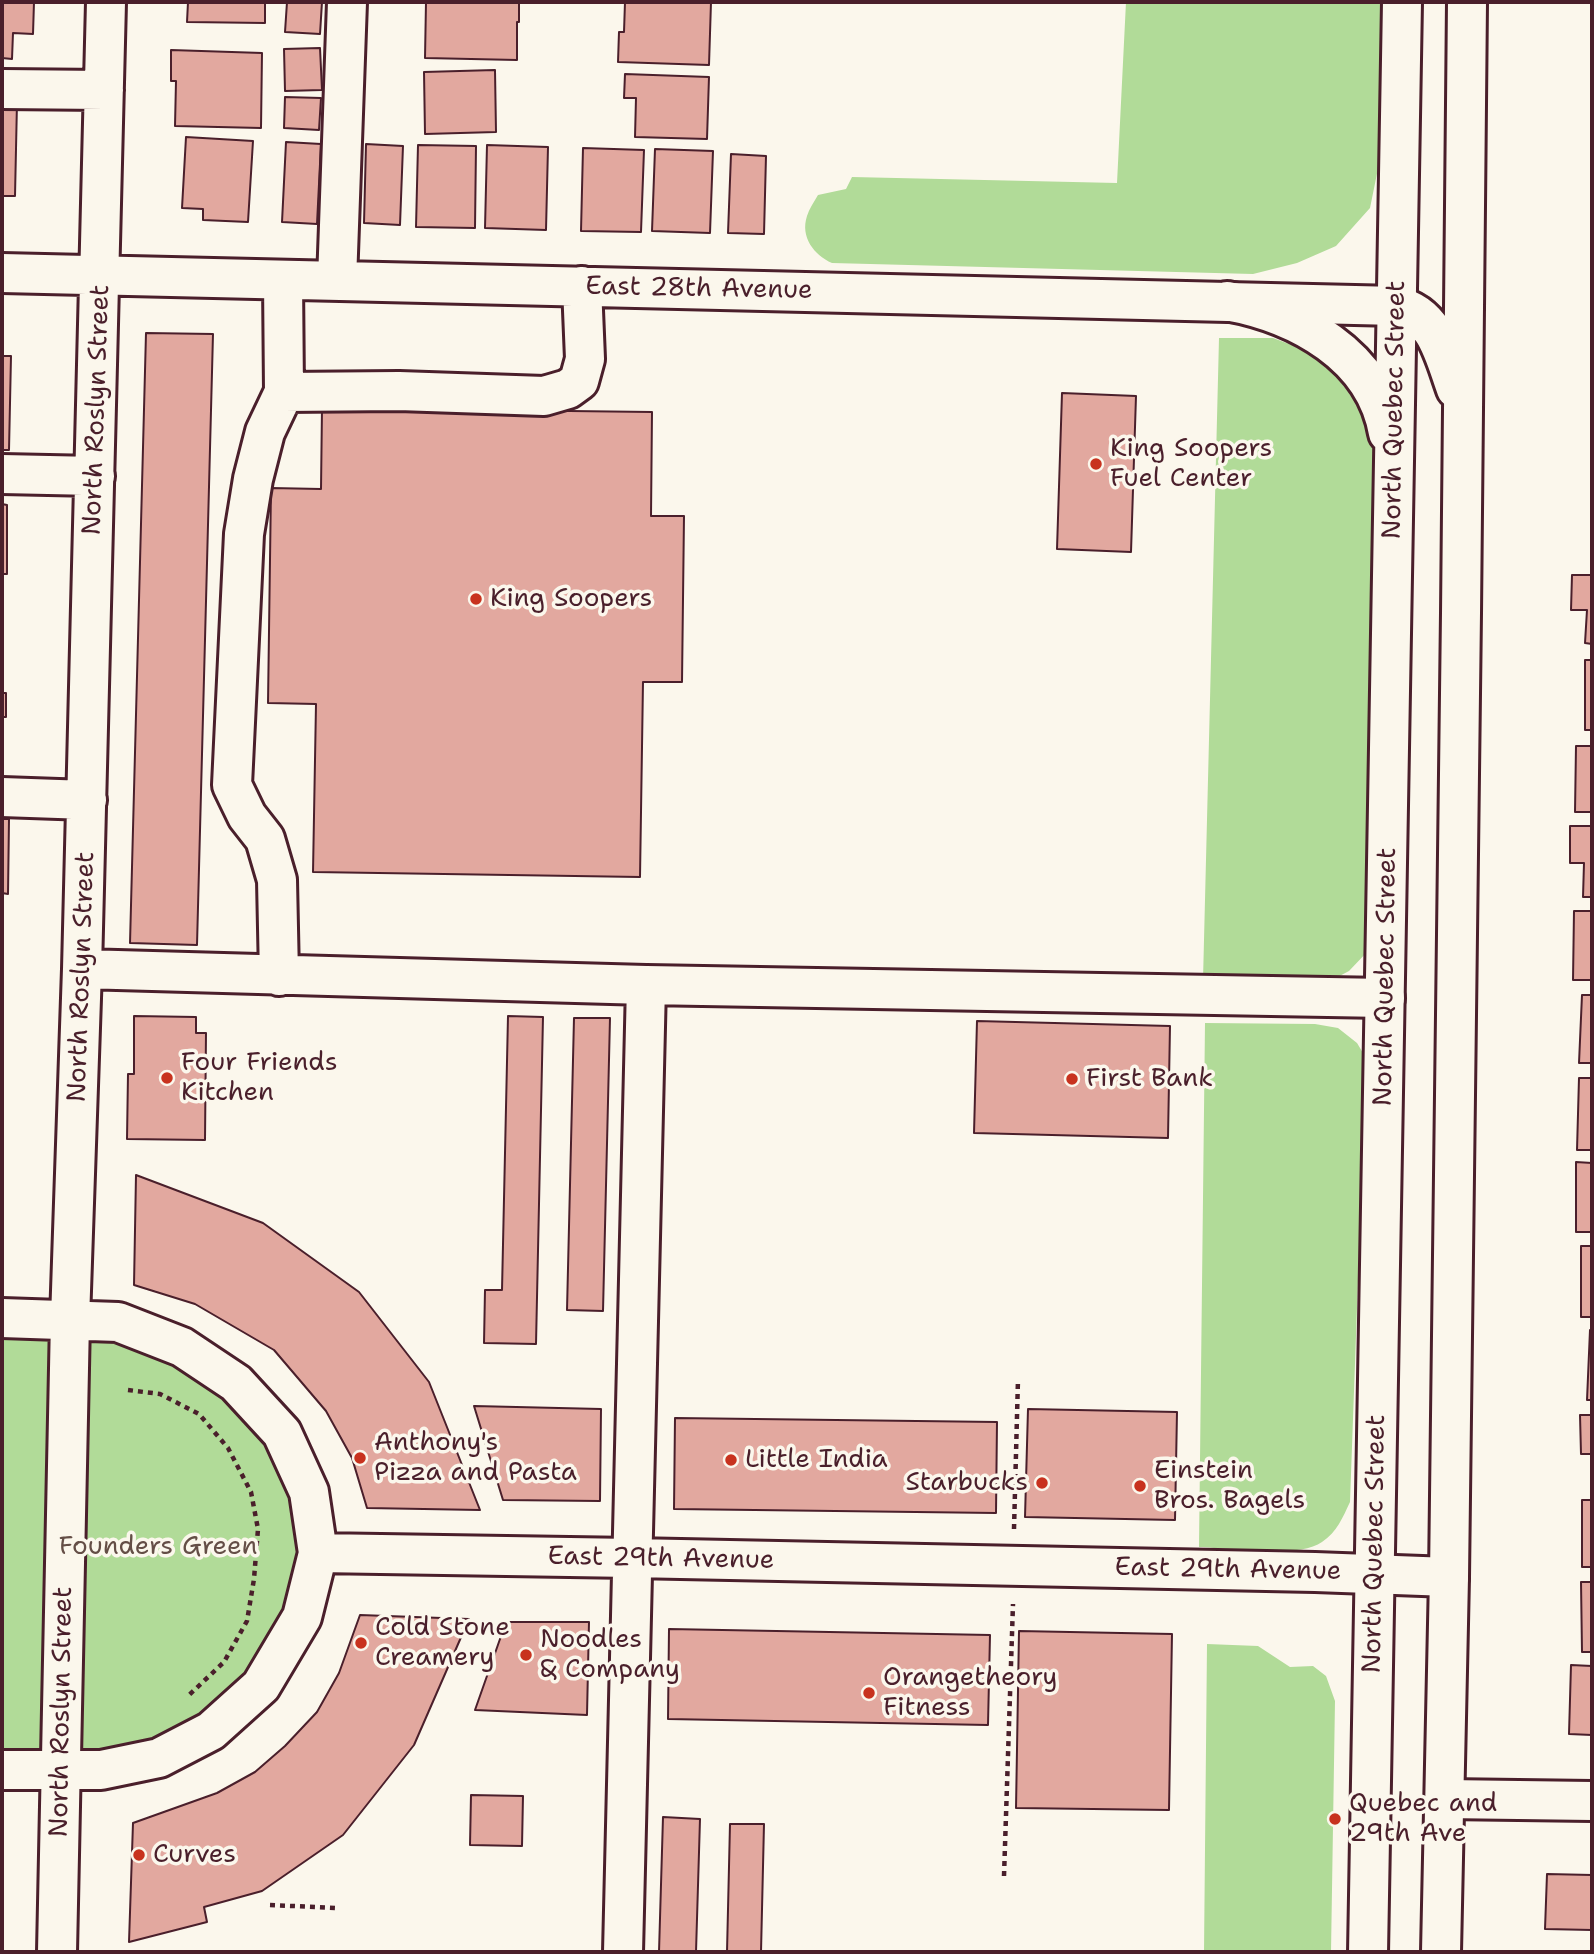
<!DOCTYPE html>
<style>
body{margin:0}
#map{position:relative;width:1594px;height:1954px;overflow:hidden;background:#fbf7ec;font-family:"Shantell Sans",sans-serif}
canvas{display:block}
.frame{position:absolute;inset:0;border:4px solid #4a1f2b;pointer-events:none}
</style>
<div id="map">
<canvas width="1594" height="1954"></canvas>
<div class="frame"></div>
</div>
<script>
const ctx = document.querySelector('canvas').getContext('2d');
ctx.lineJoin = 'round';
function fill(path, color) { ctx.fillStyle = color; ctx.fill(path, 'evenodd'); }
function strokePath(path, color, width, dash) { ctx.strokeStyle = color; ctx.lineWidth = width; ctx.lineCap = dash ? 'butt' : 'round'; ctx.setLineDash(dash || []); ctx.stroke(path); }
function label(font, color, halo, rows, align = 'center') {
  ctx.font = font + ' "Shantell Sans",sans-serif'; ctx.lineWidth = 7; ctx.setLineDash([]); ctx.textBaseline = 'middle'; ctx.strokeStyle = halo; ctx.fillStyle = color; for (const [text, x, y, turn = 0] of rows) {
    ctx.save(); ctx.translate(x, y); ctx.rotate((+turn || 0) * Math.PI / 180); ctx.textAlign = isNaN(turn) ? turn : align; if (halo) ctx.strokeText(text, 0, 0); ctx.fillText(text, 0, 0); ctx.restore();
  }
}
fill(new Path2D(`
 M1126,2H1386L1381,154L1370,208L1336,246L1297,263L1253,274L832,263C814,255 800,237 807,216C809,209 814,202 818,195L846,189L852,177L1117,183Z
 M1219,338H1273L1308,351L1341,371L1367,416L1374,454L1369,950L1349,971L1332,980H1203Z
 M1205,1023L1315,1024L1338,1028L1357,1043L1366,1058L1350,1502C1343,1517 1337,1532 1322,1542C1298,1559 1229,1548 1199,1547Z
 M2,1318L118,1322L282,1433L318,1553L261,1686L159,1758L2,1770Z
 M1207,1644L1258,1646L1290,1667L1313,1666L1326,1676L1335,1701L1331,1952H1204Z`), '#b1db98');
const building = new Path2D(`
 M2,2H34L33,34L13,33L12,59L2,58Z
 M188,2H265V23L187,22Z
 M287,2H322L320,34L285,32Z
 M426,2H519V22H517V60L425,58Z
 M625,2H711L709,65L618,62L619,32H624Z
 M320,48L322,90L285,91L284,49Z
 M171,50L262,53L261,128L175,126L176,81H171Z
 M495,70L496,132L425,134L424,72Z
 M625,74L709,77L707,139L635,137L636,98H624Z
 M285,97L321,98L319,130L284,128Z
 M2,101L17,102L15,196H2Z
 M186,137L253,141L248,222L203,220V209L182,208Z
 M286,142L321,144L317,224L282,222Z
 M366,144L403,146L400,225L364,223Z
 M418,145L476,146L475,228L416,227Z
 M487,145L548,147L546,230L485,228Z
 M583,148L644,150L641,232L581,231Z
 M655,149L713,151L710,233L652,231Z
 M731,154L766,156L764,234L728,233Z
 M146,333L213,334L197,945L130,943Z
 M2,356H11L9,450H2Z
 M1062,393L1136,396L1131,552L1057,549Z
 M322,408L652,412L651,516H684L682,682H643L640,877L313,872L316,704L268,703L271,488L321,489Z
 M2,504L7,505V574H2Z
 M1572,575H1592V644L1585,643L1587,610H1571Z
 M1585,660H1592V730H1585Z
 M2,693H6V717H2Z
 M1576,746H1592V812H1575Z
 M2,819H9L8,894L2,893Z
 M1570,826H1592V897H1583L1584,863H1570Z
 M1574,911H1592V980H1573Z
 M1582,995H1592V1063H1579Z
 M134,1016L196,1017V1033H206L205,1140L127,1139L128,1074H134Z
 M508,1016L543,1017L536,1344L484,1343L485,1290H502Z
 M574,1018H610L603,1311L567,1310Z
 M977,1021L1170,1026L1168,1138L974,1133Z
 M1579,1078H1592V1150H1577Z
 M1576,1162L1592,1163V1232H1576Z
 M136,1175L263,1223L359,1292L429,1382L480,1510L367,1508L352,1458L326,1411L274,1350L195,1304L134,1285Z
 M1581,1246H1592V1317H1581Z
 M1590,1330H1592V1400H1587Z
 M474,1406L601,1409L600,1501L503,1500Z
 M1028,1409L1177,1412L1175,1520L1025,1517Z
 M1580,1415H1592V1454H1581Z
 M675,1418L997,1422L996,1513L674,1509Z
 M1582,1500H1592V1567H1582Z
 M1581,1582H1592V1652H1582Z
 M360,1615L469,1619L414,1745L343,1835L262,1891L204,1907L207,1922L129,1942L133,1823L217,1793L255,1772L285,1746L317,1712L339,1673Z
 M506,1622H589L587,1715L475,1710Z
 M669,1629L990,1635L988,1725L668,1719Z
 M1019,1631L1172,1634L1169,1810L1016,1808Z
 M1571,1665L1592,1666V1735L1569,1734Z
 M471,1795L523,1796L522,1846L470,1845Z
 M663,1817L700,1819L696,1952H659Z
 M730,1824H764L761,1952H727Z
 M1547,1874L1592,1875V1930L1545,1929Z`);
fill(building, '#e2a89f');
strokePath(building, '#4a1f2b', 2);
const minor = new Path2D(`
 M2,89L104,90
 M2,273L1397,306
 M283,280L284,392
 M337,281L347,2
 M2,474L95,476
 M2,797L87,800
 M82,969L646,985L1385,998
 M279,976L277,880L265,839L247,816L232,785L244,534L253,479L265,432L284,392L399,391L544,396L568,389L579,381L585,359L582,286
 M2,1318L118,1322L182,1347L236,1383L282,1433L309,1492L318,1553L302,1617L261,1686L211,1731L159,1758L101,1770H2
 M318,1553L632,1558L1315,1572L1449,1577
 M1445,1799L1592,1801
 M57,1952L70,1320L82,969L106,2
 M623,1952L646,985`);
const major = new Path2D(`
 M1227,301C1298,314 1375,355 1388,433
 M1397,306C1436,314 1444,356 1456,389
 M1368,1952L1402,2
 M1441,1952L1449,1577L1461,613L1467,2`);
strokePath(minor, '#4a1f2b', 44);
strokePath(major, '#4a1f2b', 44);
strokePath(new Path2D(`
 M128,1390L160,1394L199,1414L228,1448L251,1492L258,1529L254,1579L247,1621L224,1662L187,1697
 M1014,1529L1018,1379
 M1004,1876L1013,1604
 M270,1905L337,1908`), '#4a1f2b', 4.5, [5, 5]);
strokePath(minor, '#fbf7ec', 38);
strokePath(major, '#fbf7ec', 38);
for (const [x, y, r, color] of [
 [1096,464,7,"#c8321e"],
 [476,599,7,"#c8321e"],
 [167,1078,7,"#c8321e"],
 [1072,1079,7,"#c8321e"],
 [360,1458,7,"#c8321e"],
 [731,1460,7,"#c8321e"],
 [1042,1483,7,"#c8321e"],
 [1140,1486,7,"#c8321e"],
 [361,1643,7,"#c8321e"],
 [526,1655,7,"#c8321e"],
 [869,1693,7,"#c8321e"],
 [1335,1819,7,"#c8321e"],
 [139,1855,7,"#c8321e"]
]) { const dot = new Path2D(); dot.arc(x, y, r, 0, 2 * Math.PI); ctx.fillStyle = color; ctx.fill(dot); strokePath(dot, '#fbf7ec', 2.5); }
label('26px', '#4a1f2b', '#fbf7ec', [
 ["East 28th Avenue",699,289,1],
 ["North Roslyn Street",97,410,-88],
 ["North Quebec Street",1395,410,-89],
 ["North Roslyn Street",82,977,-88],
 ["North Quebec Street",1386,977,-89],
 ["North Quebec Street",1375,1544,-89],
 ["East 29th Avenue",661,1559,1],
 ["East 29th Avenue",1228,1570,1],
 ["North Roslyn Street",62,1712,-89]
]);
label('26px', '#4a1f2b', '#fbf7ec', [
 ["King Soopers",1110,449],
 ["Fuel Center",1110,479],
 ["King Soopers",490,599],
 ["Four Friends",181,1063],
 ["Kitchen",181,1093],
 ["First Bank",1086,1079],
 ["Anthony's",374,1443],
 ["Pizza and Pasta",374,1473],
 ["Little India",745,1460],
 ["Einstein",1154,1471],
 ["Bros. Bagels",1154,1501],
 ["Starbucks",1028,1483,"right"],
 ["Cold Stone",375,1628],
 ["Creamery",375,1658],
 ["Noodles",540,1640],
 ["& Company",540,1670],
 ["Orangetheory",883,1678],
 ["Fitness",883,1708],
 ["Quebec and",1349,1804],
 ["29th Ave",1349,1834],
 ["Curves",153,1855]
], 'left');
label('26px', '#644e46', '#fbf7ec', [
 ["Founders Green",158,1547]
]);
</script>
